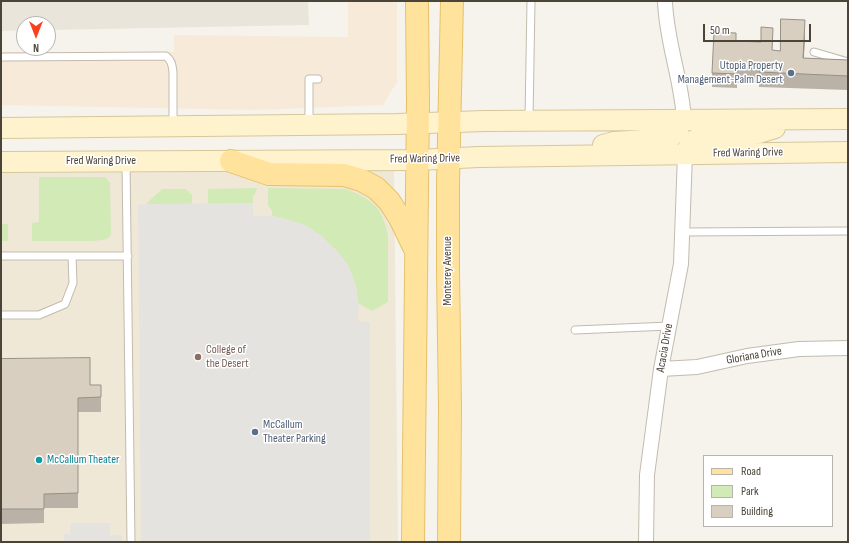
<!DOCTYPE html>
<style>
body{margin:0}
#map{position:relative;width:849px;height:543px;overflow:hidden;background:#f6f3ec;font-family:"Sofia Sans Condensed",sans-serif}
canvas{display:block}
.frame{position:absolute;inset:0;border:2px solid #4b4439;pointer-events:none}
.legend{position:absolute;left:703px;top:455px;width:130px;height:72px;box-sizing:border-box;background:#fff;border:1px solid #b7b4b0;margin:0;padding:5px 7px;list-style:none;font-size:12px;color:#4b4439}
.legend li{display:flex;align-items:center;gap:8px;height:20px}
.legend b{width:20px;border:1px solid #b7b4b0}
.north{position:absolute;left:16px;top:16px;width:40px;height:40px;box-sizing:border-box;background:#fff;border:1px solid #b7b4b0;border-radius:50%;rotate:180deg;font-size:11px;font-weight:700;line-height:16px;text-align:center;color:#4b4439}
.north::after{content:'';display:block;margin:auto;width:14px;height:18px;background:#fc3f1d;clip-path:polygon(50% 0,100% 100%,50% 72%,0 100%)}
.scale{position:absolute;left:703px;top:24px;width:108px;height:18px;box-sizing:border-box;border:2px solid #4b4439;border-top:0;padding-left:5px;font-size:12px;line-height:14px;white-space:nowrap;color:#4b4439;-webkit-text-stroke:3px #fff;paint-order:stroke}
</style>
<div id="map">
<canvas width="849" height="543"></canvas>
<div class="frame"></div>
<ul class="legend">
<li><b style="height:5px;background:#ffe39c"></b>Road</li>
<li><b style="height:11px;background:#d2eab5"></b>Park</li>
<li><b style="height:11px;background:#d8cfc1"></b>Building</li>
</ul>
<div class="north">N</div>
<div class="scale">50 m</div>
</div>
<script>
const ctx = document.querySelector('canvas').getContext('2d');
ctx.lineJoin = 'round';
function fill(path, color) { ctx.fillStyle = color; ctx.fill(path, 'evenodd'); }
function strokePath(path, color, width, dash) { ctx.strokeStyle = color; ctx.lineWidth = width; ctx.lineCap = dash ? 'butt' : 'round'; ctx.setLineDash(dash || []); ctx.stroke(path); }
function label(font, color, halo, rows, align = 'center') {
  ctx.font = font + ' "Sofia Sans Condensed",sans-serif'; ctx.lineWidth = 3; ctx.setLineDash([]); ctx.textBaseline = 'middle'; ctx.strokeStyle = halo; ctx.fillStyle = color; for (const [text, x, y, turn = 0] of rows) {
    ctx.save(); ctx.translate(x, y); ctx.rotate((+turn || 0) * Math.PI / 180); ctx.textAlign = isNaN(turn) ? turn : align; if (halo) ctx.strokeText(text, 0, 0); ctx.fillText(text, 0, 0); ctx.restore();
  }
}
fill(new Path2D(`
 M1,1H308L309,25L48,30V24H24V30L1,31Z`), '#eae5da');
fill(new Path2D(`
 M348,1H397V82L383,105L256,110L1,105V52H174V35L348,37Z`), '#f7ead8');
fill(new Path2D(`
 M394,171L398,542H1V173Z`), '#efe8d6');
fill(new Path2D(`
 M39,177H105L110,183L111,235L107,239L94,241H32V223L39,222Z
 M257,188L255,194L253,196V203L208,204V189Z
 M268,188L344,189C354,191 371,200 377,208C383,216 386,226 388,235V302L372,311L358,303L356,286L348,265L335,249L286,219L272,216V211L268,205Z
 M162,189H186L192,195V204H146Z
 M1,224H8V241H1Z`), '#d2eab5');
fill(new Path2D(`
 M253,203V216H272L286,219L305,225L322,236L335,249L348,265L356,286L359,306L358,321L370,322V542H141L138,205L146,204Z
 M71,523H110V535H122V542H64V534H70Z`), '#e5e3e0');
const service = new Path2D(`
 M814,52L848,62
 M1,57L166,56C172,61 172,65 173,72V124
 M529,119L531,1
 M309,125V79H318
 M126,163L131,542
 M682,232L848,231
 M1,256H128
 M1,315H39L65,304L73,283L72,256
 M575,330L669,326`);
const minor = new Path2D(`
 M665,1C666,41 682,80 684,120
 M661,369L697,367L747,356L799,349L848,348
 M646,542L647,475L661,369L681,264L685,154`);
const secondary = new Path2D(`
 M1,128L397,124L485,121L848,119
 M603,145L614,142L664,139L672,136L684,120
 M685,154L692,141L705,135L759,133L775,128
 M1,162L417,160L479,157L848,152`);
const primary = new Path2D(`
 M231,161L269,174L344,175L361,180L376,188L389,201L400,218L414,247
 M413,542L418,103L417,1
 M449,542L450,407L448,272V183L452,1`);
strokePath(service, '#c2bbae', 9);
strokePath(minor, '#c2bbae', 16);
strokePath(secondary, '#d6c79b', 22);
strokePath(primary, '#e6c16a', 24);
strokePath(service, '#fff', 7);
strokePath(minor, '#fff', 14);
strokePath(secondary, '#fff3cd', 20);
strokePath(primary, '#ffe39c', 22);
fill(new Path2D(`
 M805,34L804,58L848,60V90L759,87V83H737V88L712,87V73L736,41L773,42L772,50L780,51Z
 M1,359L90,385L101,397V412H78V508H44V523L1,524Z`), '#bab2a6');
fill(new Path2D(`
 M805,20V34L803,73V58Z`), '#979187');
const building = new Path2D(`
 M781,19L805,20L803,58L848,60V76L759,72L760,69L737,68V74L712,73L714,32L736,33V41L761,42V27L773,28L772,50L780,51Z
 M90,358V385H101V397L78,398V493L44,494V509H1V359Z`);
fill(building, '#d8cfc1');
strokePath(building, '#979187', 1);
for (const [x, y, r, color] of [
 [791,73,4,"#5c6f8a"],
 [198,357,4,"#8d6e63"],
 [255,432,4,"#5c6f8a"],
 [39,460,4,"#0f9aa8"]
]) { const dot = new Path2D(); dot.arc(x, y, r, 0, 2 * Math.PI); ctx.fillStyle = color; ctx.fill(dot); strokePath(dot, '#fff', 1.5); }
label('12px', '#4e5e75', '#fff', [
 ["Utopia Property",783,66],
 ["Management-Palm Desert",783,80],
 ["McCallum",263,425,"left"],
 ["Theater Parking",263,439,"left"]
], 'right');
label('12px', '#4b4439', '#fff', [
 ["Fred Waring Drive",748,153,-1],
 ["Fred Waring Drive",425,159,-1],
 ["Fred Waring Drive",101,161],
 ["Monterey Avenue",448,271,-90],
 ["Acacia Drive",665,348,-80],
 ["Gloriana Drive",754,356,-10]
]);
label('12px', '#785e54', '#fff', [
 ["College of",206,350],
 ["the Desert",206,364]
], 'left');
label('12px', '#0d838f', '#fff', [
 ["McCallum Theater",47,460]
], 'left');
</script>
